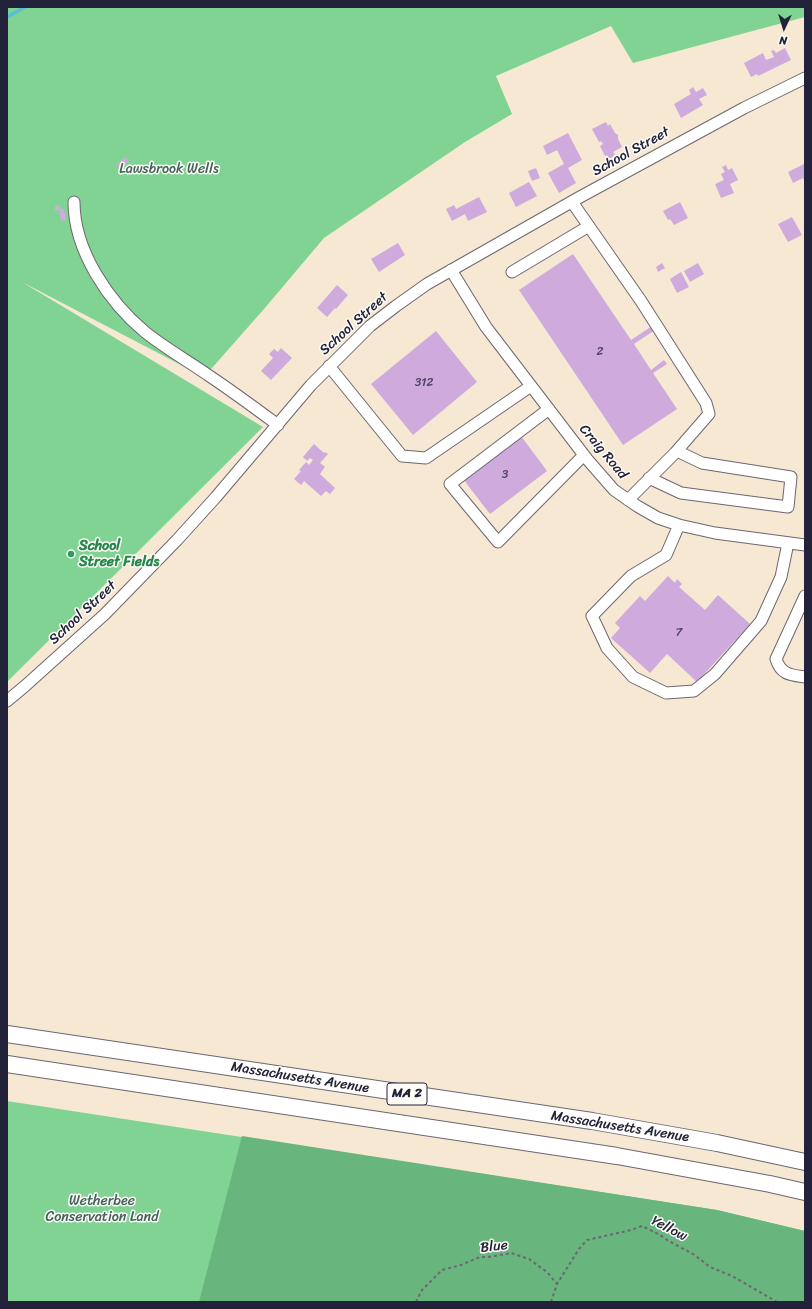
<!DOCTYPE html>
<style>
body{margin:0}
#map{position:relative;width:812px;height:1309px;overflow:hidden;background:#f6e8d3;font-family:Sriracha,sans-serif}
canvas{display:block}
.frame{position:absolute;inset:0;border:8px solid #22223b;pointer-events:none}
.north{position:absolute;left:764px;top:8px;width:40px;height:40px;-webkit-text-stroke:3px #fdfcf7;paint-order:stroke;rotate:184deg;font-size:11px;font-weight:700;line-height:16px;text-align:center;color:#22223b}
.north::after{content:'';display:block;margin:auto;width:14px;height:18px;background:#22223b;clip-path:polygon(50% 0,100% 100%,50% 72%,0 100%)}
</style>
<div id="map">
<canvas width="812" height="1309"></canvas>
<div class="frame"></div>
<div class="north">N</div>
</div>
<script>
const ctx = document.querySelector('canvas').getContext('2d');
ctx.lineJoin = 'round';
function fill(path, color) { ctx.fillStyle = color; ctx.fill(path, 'evenodd'); }
function strokePath(path, color, width, dash) { ctx.strokeStyle = color; ctx.lineWidth = width; ctx.lineCap = dash ? 'butt' : 'round'; ctx.setLineDash(dash || []); ctx.stroke(path); }
function label(font, color, halo, rows, align = 'center') {
  ctx.font = font + ' Sriracha,sans-serif'; ctx.lineWidth = 3; ctx.setLineDash([]); ctx.textBaseline = 'middle'; ctx.strokeStyle = halo; ctx.fillStyle = color; for (const [text, x, y, turn = 0] of rows) {
    ctx.save(); ctx.translate(x, y); ctx.rotate((+turn || 0) * Math.PI / 180); ctx.textAlign = isNaN(turn) ? turn : align; if (halo) ctx.strokeText(text, 0, 0); ctx.fillText(text, 0, 0); ctx.restore();
  }
}
fill(new Path2D(`
 M7,7H805V17L633,63L611,26L496,76L512,114L465,142L324,238L264,309L204,377L22,282L263,427L7,682Z
 M7,1101L717,1210L805,1231V1302H7Z`), '#81d394');
fill(new Path2D(`
 M242,1136L717,1210L805,1231V1302H199Z`), '#68b57e');
strokePath(new Path2D(`
 M7,17L25,7`), '#59bfd7', 3.5);
fill(new Path2D(`
 M785,48L791,60L758,76L757,74L751,77L744,63L763,53L766,60L774,57L771,51L774,50L776,53Z
 M693,87L696,92L703,88L707,95L699,99L703,105L681,118L674,104L691,94L689,90Z
 M606,122L608,126L610,124L615,133L618,135V139L622,147L613,152L615,155L609,159L607,155L605,156L600,146L603,144L601,141L599,142L592,129Z
 M568,133L582,160L568,168L576,183L559,193L548,173L564,164L557,150L547,155L543,146Z
 M125,157L129,161L121,170L116,165Z
 M804,164L805,167V179L804,180L803,178L793,183L788,172Z
 M726,165L728,170L732,168L738,180L730,184L734,193L721,198L715,184L724,180L721,174L725,172L722,167Z
 M536,168L540,178L532,181L528,171Z
 M529,182L537,196L516,207L509,193Z
 M479,197L487,212L468,221L465,214L452,221L446,209L454,205L456,209Z
 M680,202L688,218L674,225L670,219L668,220L663,211Z
 M60,205V209H64L66,220L61,221L59,210L55,211V206Z
 M792,217L802,235L788,242L778,224Z
 M398,243L405,255L379,272L371,259Z
 M573,254L631,340L652,326L655,330L634,344L651,370L664,360L667,364L653,373L677,409L623,445L519,290Z
 M662,263L665,268L658,272L656,267Z
 M698,263L704,274L690,282L684,271Z
 M681,272L689,287L677,293L670,279Z
 M337,285L348,295L336,309L335,308L327,317L317,308Z
 M436,331L477,382L413,435L371,384Z
 M281,348L292,358L271,380L261,371L273,358L269,354L274,349L278,352Z
 M521,436L547,471L490,514L463,479Z
 M314,444L324,453L325,452L328,454L320,463L325,467L320,474L335,488L330,494L326,491L321,496L304,481L301,485L294,479L301,471L299,470L306,462L309,465L313,460L310,458L307,461L303,457Z
 M668,576L675,583L677,579L682,584L679,587L705,610L718,595L750,624L697,682L667,654L650,673L611,638L620,628L615,623L640,596L645,601Z`), '#cfaadc');
const minor = new Path2D(`
 M74,202C74,251 109,302 145,332C165,348 188,361 208,375C232,391 255,408 278,425
 M572,202L641,301L706,403L709,414L675,453L628,500
 M451,270L486,327L587,459L614,490L637,506L658,518L679,525L715,533L805,545
 M512,272L589,226
 M329,366L402,456L426,458L531,386
 M549,409L450,484L498,542L584,455
 M649,478L681,493L788,507L791,477L702,463L677,451
 M679,525L666,555L631,576L592,616L607,648L633,677L666,693L694,691L715,674L761,621L781,577L788,543
 M805,596L776,659C781,675 791,675 805,677
 M7,701L25,686L105,614L177,540L216,497L311,385L370,326L396,306L427,284L580,197L744,108L805,78`);
const highway = new Path2D(`
 M7,1034L592,1121L717,1143L805,1162
 M7,1064L617,1156L770,1184L805,1192`);
strokePath(minor, '#6c6770', 13);
strokePath(highway, '#6c6770', 18);
strokePath(new Path2D(`
 M416,1302L422,1290L442,1270L461,1265L480,1257H488L511,1253L529,1259L547,1272L557,1284
 M551,1302L557,1284L579,1249L587,1240L631,1230L642,1226L660,1235L667,1240L693,1254L710,1267L732,1276L777,1302`), '#6c6770', 2, [3, 3]);
strokePath(minor, '#fff', 11);
strokePath(highway, '#fff', 16);
for (const [x, y, r, color] of [
 [71,554,4,"#2e9e5b"]
]) { const dot = new Path2D(); dot.arc(x, y, r, 0, 2 * Math.PI); ctx.fillStyle = color; ctx.fill(dot); strokePath(dot, '#fdfcf7', 1.5); }
label('12px', '#4d4463', null, [
 ["2",600,352],
 ["312",424,383],
 ["3",505,475],
 ["7",679,633]
]);
for (const [x, y, w] of [
 [407,1094,40]
]) { const box = new Path2D(); box.roundRect(x - w / 2, y - 11, w, 22, 3); ctx.fillStyle = '#fdfcf7'; ctx.fill(box); strokePath(box, '#22223b', 1); }
label('bold 13px', '#22223b', null, [
 ["MA 2",407,1094]
]);
label('14px', '#22223b', '#fdfcf7', [
 ["School Street",631,152,-29],
 ["School Street",354,324,-42],
 ["Craig Road",603,452,50],
 ["School Street",83,613,-43],
 ["Massachusetts Avenue",300,1078,9],
 ["Massachusetts Avenue",620,1127,9],
 ["Yellow",669,1229,28],
 ["Blue",494,1247,-6]
]);
label('14px', '#43605a', '#fdfcf7', [
 ["Lawsbrook Wells",169,169],
 ["Wetherbee",102,1201],
 ["Conservation Land",102,1217]
]);
label('bold 14px', '#27864d', '#fdfcf7', [
 ["School",79,546],
 ["Street Fields",79,562]
], 'left');
</script>
